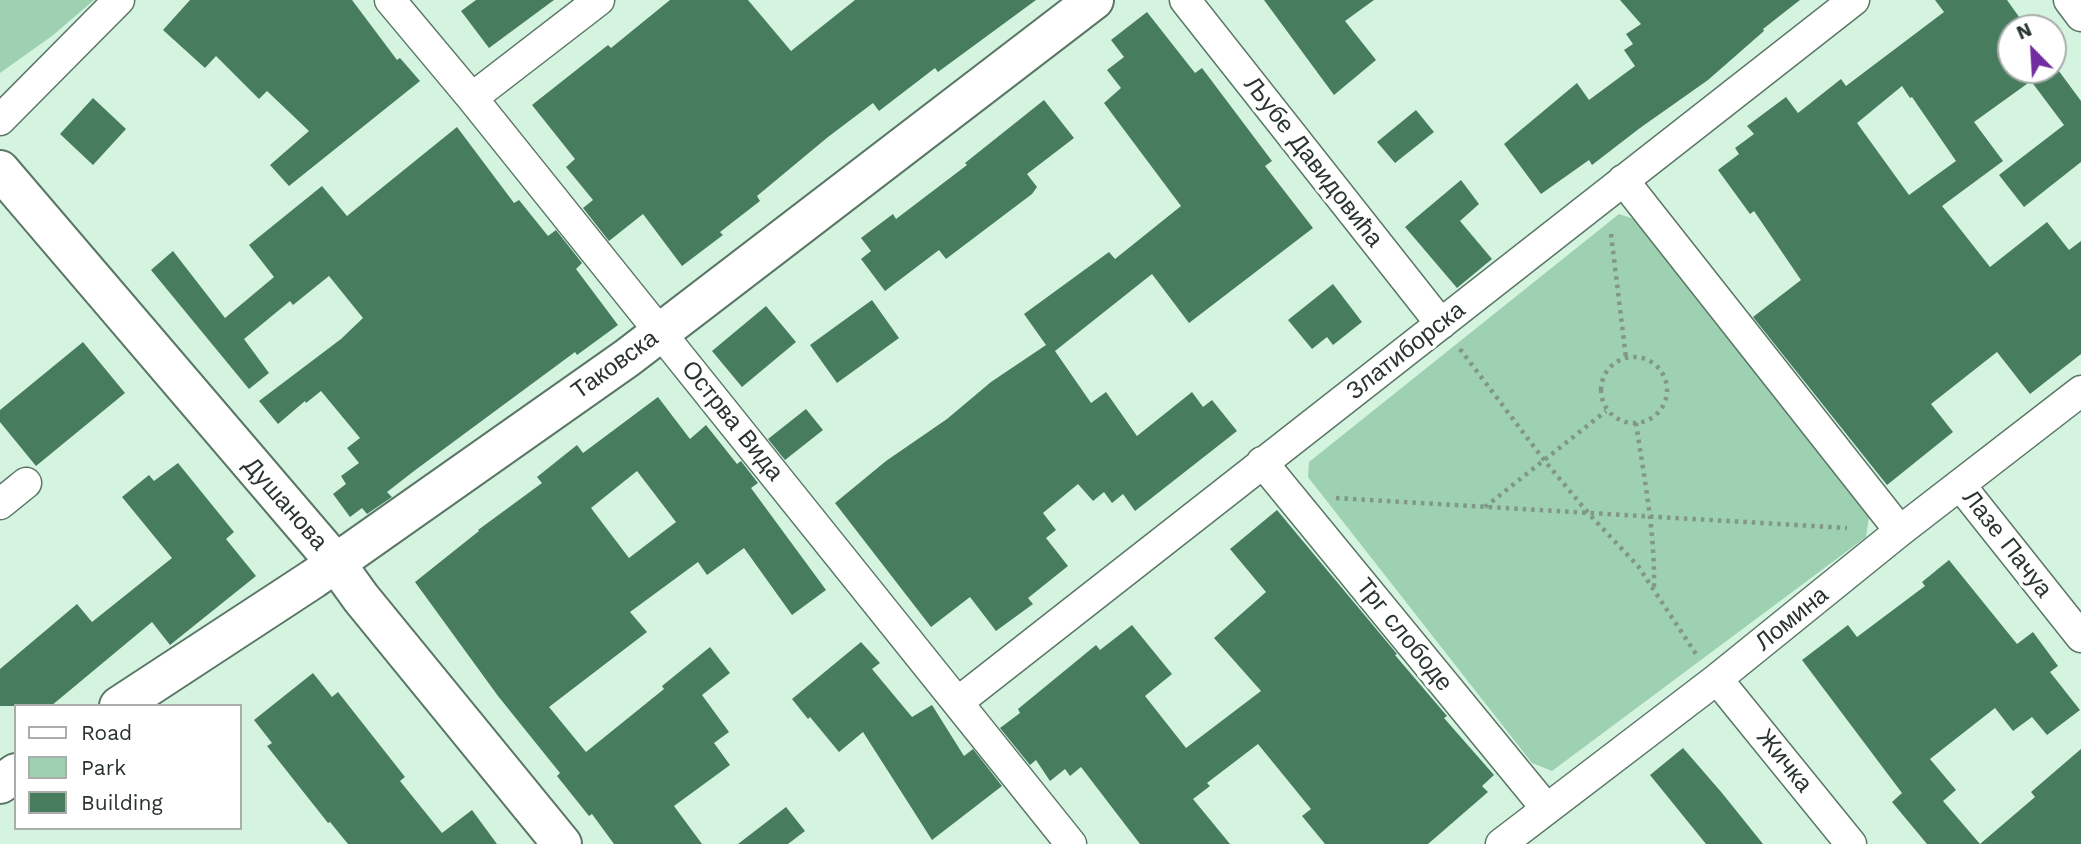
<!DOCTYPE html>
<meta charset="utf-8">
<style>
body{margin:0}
#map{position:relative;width:2081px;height:844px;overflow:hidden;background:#d4f4e0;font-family:"Work Sans",sans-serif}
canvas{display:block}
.legend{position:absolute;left:14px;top:704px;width:228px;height:126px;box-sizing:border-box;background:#fff;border:2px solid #a9aeab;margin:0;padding:9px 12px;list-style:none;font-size:21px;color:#28342d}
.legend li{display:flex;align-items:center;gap:14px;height:35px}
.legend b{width:35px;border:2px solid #a9aeab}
.north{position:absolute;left:1997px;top:14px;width:70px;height:70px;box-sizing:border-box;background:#fff;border:2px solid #a9aeab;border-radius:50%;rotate:336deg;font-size:19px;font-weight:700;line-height:28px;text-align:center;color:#28342d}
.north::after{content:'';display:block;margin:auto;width:24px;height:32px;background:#722da1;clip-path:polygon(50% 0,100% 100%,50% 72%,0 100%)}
</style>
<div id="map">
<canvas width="2081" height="844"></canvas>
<ul class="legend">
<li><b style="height:9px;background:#fff"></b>Road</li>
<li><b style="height:19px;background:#9dd1b1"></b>Park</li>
<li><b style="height:19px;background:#477c5e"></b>Building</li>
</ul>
<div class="north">N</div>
</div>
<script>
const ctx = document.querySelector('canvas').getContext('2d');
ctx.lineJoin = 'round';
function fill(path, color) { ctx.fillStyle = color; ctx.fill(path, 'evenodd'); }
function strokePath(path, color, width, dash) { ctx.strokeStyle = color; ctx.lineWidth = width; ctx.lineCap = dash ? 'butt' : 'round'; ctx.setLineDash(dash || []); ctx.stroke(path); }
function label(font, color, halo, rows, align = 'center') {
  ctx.font = font + ' "Work Sans",sans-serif'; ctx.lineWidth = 7; ctx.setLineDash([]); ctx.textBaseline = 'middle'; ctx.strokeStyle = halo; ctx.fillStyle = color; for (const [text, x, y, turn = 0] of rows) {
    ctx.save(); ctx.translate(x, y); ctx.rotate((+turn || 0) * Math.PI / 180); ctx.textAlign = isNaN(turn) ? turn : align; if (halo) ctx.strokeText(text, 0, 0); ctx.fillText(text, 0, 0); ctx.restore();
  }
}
fill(new Path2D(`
 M0,0H94L52,36L0,73Z
 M1619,214L1637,220L1870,510L1866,537L1552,771L1532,763L1308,477L1309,462Z`), '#9dd1b1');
fill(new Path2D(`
 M190,0H352L397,60L400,58L420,81L289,186L270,165L309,131L267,91L259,99L216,56L205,68L163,30Z
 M476,0H554L489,48L461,11Z
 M670,0H748L791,51L855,0H1036L938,72L935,68L879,111L873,103L828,137L757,196L760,201L720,232L723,235L682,266L643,214L609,241L583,208L593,200L566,167L575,159L532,105L608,45L611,48Z
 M1264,0H1374L1345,21L1376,60L1334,95Z
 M1620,0H1800L1763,29L1764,31L1708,80L1640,128L1592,165L1589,160L1541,194L1504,144L1577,83L1589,100L1635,66L1624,50L1633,44L1626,34L1641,24Z
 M1935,0H2007L2027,28H2011V70H2053V63L2081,101V162L2024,207L1999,175L2064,125L2031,81L1974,122L2003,161L1942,206L1990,267L2047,222L2069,250L2081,241V354L2030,394L1997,352L1931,404L1953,432L1887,485L1753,317L1801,280L1754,211L1750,214L1718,170L1739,154L1735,148L1754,134L1747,126L1786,97L1798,113L1841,79L1846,86L1944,12ZM1902,86L1910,98L1912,97L1956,161L1909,195L1857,123Z
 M1147,12L1195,73L1202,68L1272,161L1265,166L1313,228L1189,323L1152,274L1055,351L1091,403L1106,392L1137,436L1192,392L1203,407L1212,400L1237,431L1135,511L1123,494L1112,503L1104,492L1093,501L1078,484L1043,513L1056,530L1046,538L1068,566L1028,598L1033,604L996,631L970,597L931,627L835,503L886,461L947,419L991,382L1046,345L1024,314L1109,252L1115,259L1181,206L1104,103L1121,88L1107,70L1124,57L1111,40Z
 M93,98L126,129L93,165L60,134Z
 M1044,100L1074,138L1027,174L1037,187L1032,194L946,259L939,250L885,291L861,259L871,251L861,238L893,214L896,219L967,165L965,163Z
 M1416,110L1434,132L1395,163L1377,142Z
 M457,127L514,203L519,200L548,236L556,230L582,263L576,269L618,325L577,355L575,352L414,471L387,492L392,497L367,514L362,508L350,517L333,494L346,484L341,476L359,463L347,448L360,438L321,391L306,403L305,401L278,424L259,401L341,339L363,318L329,276L293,305L290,301L244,339L269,373L249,389L151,270L173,251L225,318L274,277L249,245L322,186L347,216Z
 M1461,180L1479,204L1460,221L1492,259L1457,288L1405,227Z
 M1333,284L1362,322L1333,345L1327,337L1312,349L1288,320Z
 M872,300L899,338L837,383L810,345Z
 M766,306L796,342L742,387L712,351Z
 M83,342L125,393L36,466L0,422V410Z
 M658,397L690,439L706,425L737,464L741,461L758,483L751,488L826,590L792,615L744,548L707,575L698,562L630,612L647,632L549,707L586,752L664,689L662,686L710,647L730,673L702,695L729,732L714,743L730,765L674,806L702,844H614L592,814L589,816L557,776L560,773L498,696L415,582L479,531L478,530L542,483L537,477L577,445L583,453ZM637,471L676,522L629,558L591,508Z
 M806,409L823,430L785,460L768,439Z
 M178,463L234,532L226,539L256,576L170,645L152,622L51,706H0V669L77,604L92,622L172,558L122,497L149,475L154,481Z
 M1277,510L1397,654L1395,655L1447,716L1444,718L1494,775L1482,786L1488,792L1428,844H1325L1302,816L1311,809L1258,744L1207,783L1210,786L1193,799L1230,844H1140L1081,767L1070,776L1065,769L1050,781L1036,760L1030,765L1000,728L1020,713L1018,709L1096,645L1100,650L1132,625L1172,674L1145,696L1186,748L1261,691L1214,638L1266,592L1230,549Z
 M1949,560L2017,644L2033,632L2058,666L2050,672L2080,710L2047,735L2032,717L2013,731L1995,708L1930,759L1956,790L1943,801L1980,844H1927L1892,802L1902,793L1802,660L1848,625L1857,637L1925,586L1922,582Z
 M861,642L880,663L872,669L912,717L932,705L964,756L973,749L1002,786L932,840L863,732L839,752L810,717L808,719L792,699Z
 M313,673L332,697L338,692L405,777L400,781L442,833L472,810L497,844H348L330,822L328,823L267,746L272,743L254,720Z
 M1683,748L1722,793L1763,844H1706L1650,775Z
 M2081,749V844H1980L2035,797L2031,792Z
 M786,807L805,831L788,844H738Z`), '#477c5e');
const street = new Path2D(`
 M390,0L472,98L1071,844
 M1185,0L1441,324
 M2069,0L2081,16
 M472,98L599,0
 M0,120L119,0
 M1623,180L1900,531
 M1262,462L1546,808
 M1960,485L2081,637
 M0,504L26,483
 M1717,679L1851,844
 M958,702L1854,0
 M1501,844L1717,679L1900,531L2081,391`);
const secondary = new Path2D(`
 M0,170L335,562L361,598L562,844
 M119,706L313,579L627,358L1094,0
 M0,784L16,773`);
strokePath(street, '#5a7665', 33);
strokePath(secondary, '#5a7665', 42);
strokePath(new Path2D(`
 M1611,234L1626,358
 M1460,349L1544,460L1589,514L1638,566L1696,654
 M1601 390a33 33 0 1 1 66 0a33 33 0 1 1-66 0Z
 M1636,423C1644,477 1655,532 1654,587
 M1336,498L1847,528
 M1485,507L1606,411`), '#819789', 4.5, [3.5, 5]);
strokePath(street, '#fff', 30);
strokePath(secondary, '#fff', 38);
label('24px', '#28342d', '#fff', [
 ["Љубе Давидовића",1313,162,52],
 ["Златиборска",1406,351,-38],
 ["Таковска",615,365,-36],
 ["Острва Вида",732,421,51],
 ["Душанова",285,504,49],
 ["Лазе Пачуа",2007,544,52],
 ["Ломина",1792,619,-39],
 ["Трг слободе",1404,635,51],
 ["Жичка",1784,761,51]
]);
</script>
